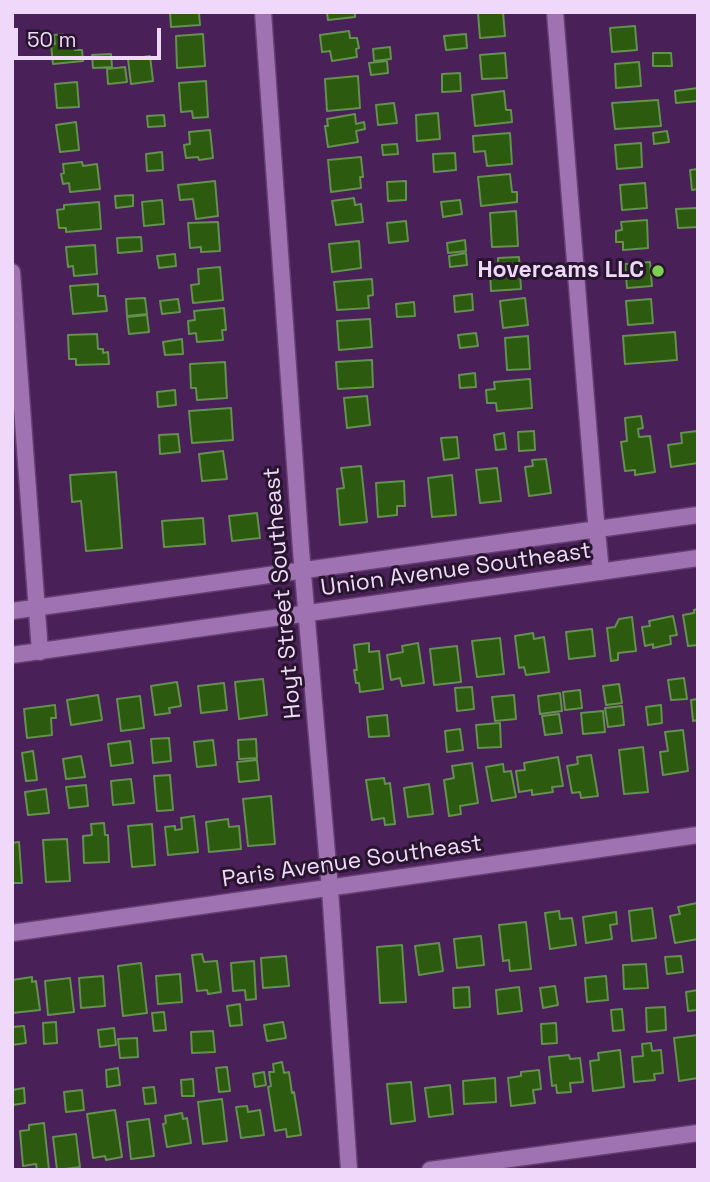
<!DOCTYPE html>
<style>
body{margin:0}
#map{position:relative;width:710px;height:1182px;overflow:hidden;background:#4a2059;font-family:"Space Grotesk",sans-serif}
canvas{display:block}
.frame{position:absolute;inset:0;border:14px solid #f0d8fa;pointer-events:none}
.scale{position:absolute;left:14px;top:28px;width:147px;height:32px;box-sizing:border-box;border:4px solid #f0d8fa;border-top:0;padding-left:9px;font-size:21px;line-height:24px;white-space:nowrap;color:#f0d8fa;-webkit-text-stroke:5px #27152d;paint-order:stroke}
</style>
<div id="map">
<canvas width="710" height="1182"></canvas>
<div class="frame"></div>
<div class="scale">50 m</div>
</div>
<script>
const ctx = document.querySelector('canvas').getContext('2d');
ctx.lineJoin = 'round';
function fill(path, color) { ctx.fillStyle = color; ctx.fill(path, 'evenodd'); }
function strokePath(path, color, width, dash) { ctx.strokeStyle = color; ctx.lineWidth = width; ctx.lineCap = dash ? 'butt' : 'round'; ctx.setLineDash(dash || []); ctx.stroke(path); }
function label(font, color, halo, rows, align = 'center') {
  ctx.font = font + ' "Space Grotesk",sans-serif'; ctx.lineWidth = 6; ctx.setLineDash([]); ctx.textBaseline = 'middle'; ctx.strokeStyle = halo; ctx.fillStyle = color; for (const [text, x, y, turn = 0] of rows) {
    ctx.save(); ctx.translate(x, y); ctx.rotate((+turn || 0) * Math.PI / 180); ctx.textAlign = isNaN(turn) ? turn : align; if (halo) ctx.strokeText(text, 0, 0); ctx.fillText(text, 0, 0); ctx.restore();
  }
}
const building = new Path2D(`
 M170,12H202L203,13H199L200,25L171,27Z
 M323,12H355V17L328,20L327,13Z
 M503,12L505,36L480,38L478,13Z
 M635,26L637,50L612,52L610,28Z
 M349,31L350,38H357L359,48L356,49L357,57L332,61L330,51L322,52L320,35Z
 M63,34L64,44L74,43L75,50H82L83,61L53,64L51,44H55L54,35Z
 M203,34L205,66L177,68L176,36Z
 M466,34L467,48L446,50L444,36Z
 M390,47L391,59L374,61L373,49Z
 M505,53L507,78L482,79L480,55Z
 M653,53H671L672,66H653Z
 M111,54L112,67L93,68L92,55Z
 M150,56L153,81L131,84L128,59Z
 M387,61L388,73L371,75L369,63Z
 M639,62L641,86L616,88L615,64Z
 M125,67L127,82L108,84L107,69Z
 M460,73L461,91L442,92V74Z
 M358,76L360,108L327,111L325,79Z
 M206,81L208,117L193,118L192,111L181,112L179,83Z
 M77,82L79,107L57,108L55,84Z
 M698,88V101L676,103L675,91Z
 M504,91L506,110H511L512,122L475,126L472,95Z
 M658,100L661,126L615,129L612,103Z
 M394,103L397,123L378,125L376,105Z
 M438,113L440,139L417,141L416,115Z
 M355,114L356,124L364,122L365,129L356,131L358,142L328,147L325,126H328L327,119Z
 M164,115L165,126L148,127L147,116Z
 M76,122L79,150L60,152L56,125Z
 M210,130L213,158L199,160L198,157L186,158L184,145L190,144L189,132Z
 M667,131L669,142L654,144L653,133Z
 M510,133L512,164L487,166L485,151L474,152L473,136Z
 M641,143L642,167L617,169L615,145Z
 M397,144L398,154L383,155L382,145Z
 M162,152L163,170L147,171L146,154Z
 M455,153L456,170L434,172L433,154Z
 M361,157L363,177H360L361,188L331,192L328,160Z
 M82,162L83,166L97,164L100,189L70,192L69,183L63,184L61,174L64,173L63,164Z
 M698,169V189L692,190L690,170Z
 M510,174L512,192H517V202L481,206L478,177Z
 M215,181L218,216L196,219L193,199L180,200L178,185Z
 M406,181V200L388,201L387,182Z
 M645,183L647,208L622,210L620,185Z
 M133,195V206L116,208L115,196Z
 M354,198L355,205L361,204L363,222L336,225L332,201Z
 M162,200L164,224L144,226L142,202Z
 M460,200L462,214L443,217L441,202Z
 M99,202L101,229L66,232V228H59L57,210L64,209V205Z
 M698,208V227L678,228L676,209Z
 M516,211L518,246L492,247L490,213Z
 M647,220L648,248L623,250V242H616V231L622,230L621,222Z
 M406,221L408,241L389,243L387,223Z
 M218,222L220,251L201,252V247L190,248L188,223Z
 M141,237L142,251L118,253L117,238Z
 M465,240L466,251L448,253L447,243Z
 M359,241L361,268L332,272L329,244Z
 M95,245L97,274L74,276L73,266L68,267L66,247Z
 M466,253L467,265L450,267L449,256Z
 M175,254L176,266L159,268L157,256Z
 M519,257L521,289L491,291L490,271H498V258Z
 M650,262L652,286L627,288L625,264Z
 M220,267L223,300L193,303L191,285L199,284L198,269Z
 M372,279L373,295L368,296L369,308L337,310L334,282Z
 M98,284V296H105L107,311L73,314L70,286Z
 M472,294L473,310L455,312L454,296Z
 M145,298L147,314L127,316L126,299Z
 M525,298L528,325L503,328L500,301Z
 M178,299L180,312L162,314L160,301Z
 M651,299L653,323L628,325L626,301Z
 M414,302L415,316L397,317L396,304Z
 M224,308L226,330H222L223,340L197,342L196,333L189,334L188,321L195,320L194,311Z
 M147,315L149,332L129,334L127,317Z
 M370,319L372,347L339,350L337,321Z
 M675,332L677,360L625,364L623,336Z
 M476,333L478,346L460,348L458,335Z
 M97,334L98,349H103V353L108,352L109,364L76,365V359H69L68,335Z
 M528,336L530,369L507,370L505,338Z
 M182,339L183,354L165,355L163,342Z
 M372,360L373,387L338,389L336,362Z
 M225,362L227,398L197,400L196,388H191L190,364Z
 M475,373L476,387L460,388L459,375Z
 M530,379L532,408L497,411L496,403H487L486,390L495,389L494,382Z
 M175,390L176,405L158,407L157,392Z
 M367,396L370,425L347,428L344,398Z
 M231,408L233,440L192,443L189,411Z
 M641,416L643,428L638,429L639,437L650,436L655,472L635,475V470L625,471L621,442L627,441L625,418Z
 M534,431L535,450L519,451L518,432Z
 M697,431L698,463L671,467L668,445L682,443L681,433Z
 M504,433L506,449L496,450L494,435Z
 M178,434L180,452L160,454L159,435Z
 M457,437L459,458L444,460L441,438Z
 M223,451L227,479L202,481L199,454Z
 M546,459L551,493L529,496L525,467L533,466L532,460Z
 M361,466L367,522L340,525L337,489L344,488L341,468Z
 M497,468L501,501L480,503L476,470Z
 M116,472L122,548L86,551L81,501L72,502L70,475Z
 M452,475L456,515L432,517L428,478Z
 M404,481L405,506H397V515L378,517L376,483Z
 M257,513L260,538L232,541L229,516Z
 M203,518L205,544L164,547L162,521Z
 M698,609V645L688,646L683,615L694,613V610Z
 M673,616L677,635L670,636L671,644L653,648V644L645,646L642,627L650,626L649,621Z
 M632,617L636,651L618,653V660L611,661L607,628L615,627L619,619Z
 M592,629L595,656L569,659L566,632Z
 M533,633L534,639L544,637L549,672L526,675L524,667L519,668L515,636Z
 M500,638L504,674L477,677L472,641Z
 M369,643V652L379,651L383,689L360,692L359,683H356L354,670H357L354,645Z
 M418,643L424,683L402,686L400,678L391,680L387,655L403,652L402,646Z
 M457,646L461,682L434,685L430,649Z
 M684,678L687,699L671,700L668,680Z
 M263,679L267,715L239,719L235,682Z
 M177,682L181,706L169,708L170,713L155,715L151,686Z
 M224,683L227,710L201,713L198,686Z
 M619,684L622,703L606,705L603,686Z
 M472,687L474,709L457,711L455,688Z
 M580,690L582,708L565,710L563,692Z
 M560,693L562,711L540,714L538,696Z
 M98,695L102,720L71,725L67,700Z
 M514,695L516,719L495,721L492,697Z
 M140,696L144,728L121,731L117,699Z
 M698,699V720L693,721L691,700Z
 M55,705L56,718H51L52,735L27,738L24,709Z
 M661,705L662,723L648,725L646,707Z
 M622,706L624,725L608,727L605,708Z
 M603,711L605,732L583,734L581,713Z
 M559,714L562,733L545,735L542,716Z
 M387,715L389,736L369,737L367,717Z
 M500,723L501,747L478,748L476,725Z
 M460,729L463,750L447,752L445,731Z
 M683,730L688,771L663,775L660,752L668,751L665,732Z
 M169,738L171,761L153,763L151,739Z
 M256,739L257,758L239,759L238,740Z
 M213,740L216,765L197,767L194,742Z
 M130,741L133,763L111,766L108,744Z
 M643,747L648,792L624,794L619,750Z
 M33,751L37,780L26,781L22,753Z
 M591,755L598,796L581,798L580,792L572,793L567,766L578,764L577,757Z
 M81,756L85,777L66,779L63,759Z
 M558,757L563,786L552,787L553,792L532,795V790L519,792L516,771L525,770L524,763Z
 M257,760L259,780L239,782L237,762Z
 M472,763L478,803L460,806L461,814L449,816L444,780L454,778L452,766Z
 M503,764L504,772L511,771L516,797L492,801L486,767Z
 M170,775L173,810L157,811L154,776Z
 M384,778L385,784L390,783L395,824L385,825L384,818L372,820L366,780Z
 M131,779L134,803L113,805L111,781Z
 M429,784L433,814L408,817L404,788Z
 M86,785L88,806L69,808L66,787Z
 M46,789L49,813L28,815L25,792Z
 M271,796L275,844L248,846L243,799Z
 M194,816L198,852L168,855L165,827L175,826V830L182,829L181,818Z
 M228,819L229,827L239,826L241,849L209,852L206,822Z
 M104,823L105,835H108L109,862L84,863L83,836L92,835L91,824Z
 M152,824L155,865L132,867L128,826Z
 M67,839L70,881L46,882L43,840Z
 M19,842L22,883H12V843Z
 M697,903L698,939L675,943L670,916L680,914L678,907Z
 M652,908L656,938L632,941L629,911Z
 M559,911L560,919L572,918L576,945L550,949L545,913Z
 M616,912L617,924L610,925L612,939L586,943L583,917Z
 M526,922L531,969L510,971L509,960L503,961L499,925Z
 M481,936L484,965L457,968L454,939Z
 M439,943L443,971L419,975L415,946Z
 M402,945L406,1002L380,1003L377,947Z
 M202,954L204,962L217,961L221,992L208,994L207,990L197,991L192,955Z
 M286,956L289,986L263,988L261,958Z
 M681,956L683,972L667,974L665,957Z
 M254,961L256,999L246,1000L245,990L233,991L231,963Z
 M141,963L147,1013L123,1016L118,966Z
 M646,964L648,988L624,989L623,965Z
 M180,974L182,1002L158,1004L156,976Z
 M103,976L105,1006L81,1008L79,978Z
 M606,976L608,1000L587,1002L585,978Z
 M32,977V982L36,981L40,1010L12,1013V980Z
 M70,978L74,1012L48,1015L45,981Z
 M555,986L558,1005L543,1008L540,988Z
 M469,987L470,1007L454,1008L453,988Z
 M519,987L522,1011L498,1014L496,990Z
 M698,990V1010L688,1011L686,992Z
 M240,1004L242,1025L230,1026L227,1006Z
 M665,1007L666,1030L647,1032L646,1008Z
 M622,1009L624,1030L613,1031L611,1010Z
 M164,1012L166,1030L154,1031L152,1013Z
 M56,1022L57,1043L44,1044L43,1023Z
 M283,1022L286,1038L267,1041L264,1025Z
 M556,1023L557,1043L542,1044L541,1024Z
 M24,1026L26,1043L12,1045V1027Z
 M114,1028L116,1045L100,1047L98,1030Z
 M213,1031L215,1052L192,1053L191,1032Z
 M698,1035V1078L679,1081L674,1038Z
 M137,1038L138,1057L120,1058L118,1039Z
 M651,1043L652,1051L661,1050L663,1073L654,1074L655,1080L634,1082L632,1057L643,1056L642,1044Z
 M620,1050L624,1087L593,1091L590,1061L599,1060L598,1053Z
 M569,1055L570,1059L580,1058L583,1082L570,1083L571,1092L557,1093L556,1085L552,1086L549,1057Z
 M282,1062L284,1073L289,1072L292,1093L294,1092L301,1135L287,1137L286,1129L275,1131L268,1087L271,1086L269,1072H274L273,1064Z
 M227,1067L230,1091L219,1092L216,1068Z
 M118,1068L120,1085L107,1087L106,1070Z
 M539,1070L541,1089L533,1090L535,1103L511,1106L508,1078L521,1076V1072Z
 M264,1072L266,1085L255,1087L253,1074Z
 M495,1078L496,1102L464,1104L463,1081Z
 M193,1079L194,1096H182L181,1080Z
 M411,1082L415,1121L391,1124L387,1084Z
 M450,1085L453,1114L429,1117L425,1088Z
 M154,1087L156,1103L145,1104L143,1088Z
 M24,1088L25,1103L13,1105L12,1090Z
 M82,1090L84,1110L66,1112L64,1092Z
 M222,1099L227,1141L203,1144L198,1102Z
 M247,1106L248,1112L260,1110L264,1135L241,1138L236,1107Z
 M115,1110L122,1157L106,1160L105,1156L93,1158L87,1114Z
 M182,1113L183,1119L187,1118L191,1143L167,1147L163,1124L166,1123L165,1116Z
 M149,1119L154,1156L131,1159L127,1122Z
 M44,1123L49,1170H37L36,1164L23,1166L20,1131L29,1130V1125Z
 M76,1134L80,1167L57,1170L53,1137Z`);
fill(building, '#2c5a0f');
strokePath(building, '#649050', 2);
const street = new Path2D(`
 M263,12L301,550L330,889L349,1170
 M555,12L595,510L601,572
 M12,272L40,652
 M12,611L698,515
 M12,655L698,558
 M12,933L698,835
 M430,1170L698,1133`);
strokePath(street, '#653f72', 19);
strokePath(street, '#9f72b1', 16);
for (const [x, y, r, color] of [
 [658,271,7,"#7ed053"]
]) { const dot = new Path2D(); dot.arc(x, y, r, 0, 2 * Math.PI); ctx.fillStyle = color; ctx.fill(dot); strokePath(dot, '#27152d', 2.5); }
label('bold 23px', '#f0d8fa', '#27152d', [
 ["Hovercams LLC",644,271]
], 'right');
label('23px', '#f0d8fa', '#27152d', [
 ["Union Avenue Southeast",456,570,-8],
 ["Hoyt Street Southeast",283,593,-95],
 ["Paris Avenue Southeast",352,862,-8]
]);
</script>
